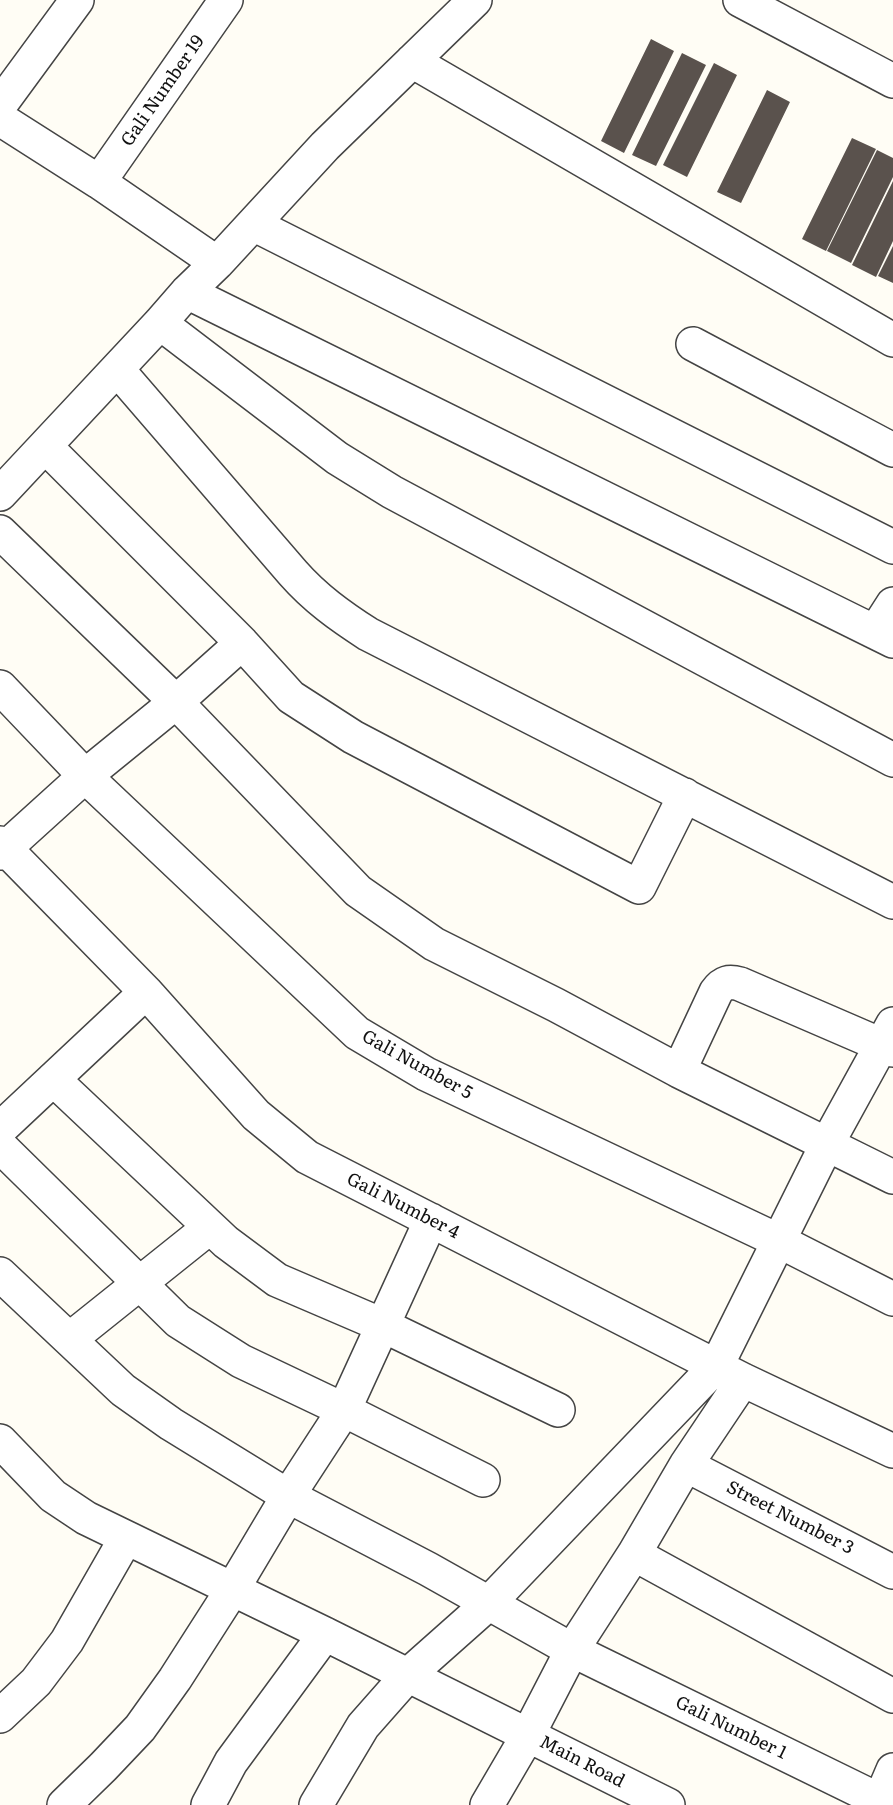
<!DOCTYPE html>
<style>
body{margin:0}
canvas{display:block;background:#fffdf5}
</style>
<canvas width="893" height="1805"></canvas>
<script>
const ctx = document.querySelector('canvas').getContext('2d');
ctx.lineJoin = 'round';
function fill(path, color) { ctx.fillStyle = color; ctx.fill(path, 'evenodd'); }
function strokePath(path, color, width, dash) { ctx.strokeStyle = color; ctx.lineWidth = width; ctx.lineCap = dash ? 'butt' : 'round'; ctx.setLineDash(dash || []); ctx.stroke(path); }
function label(font, color, halo, rows, align = 'center') {
  ctx.font = font + ' Literata,serif'; ctx.lineWidth = 6; ctx.setLineDash([]); ctx.textBaseline = 'middle'; ctx.strokeStyle = halo; ctx.fillStyle = color; for (const [text, x, y, turn = 0] of rows) {
    ctx.save(); ctx.translate(x, y); ctx.rotate((+turn || 0) * Math.PI / 180); ctx.textAlign = isNaN(turn) ? turn : align; if (halo) ctx.strokeText(text, 0, 0); ctx.fillText(text, 0, 0); ctx.restore();
  }
}
fill(new Path2D(`
 M651,39L674,51L624,153L601,141Z
 M682,53L706,65L656,166L632,155Z
 M714,63L737,75L687,177L663,165Z
 M767,90L790,102L741,203L717,192Z
 M852,138L876,149L826,251L802,239Z
 M877,150L893,158V177L851,263L827,251Z
 M893,181V241L876,277L852,265Z
 M893,246V283L878,276Z`), '#5a524d');
const street = new Path2D(`
 M740,0L893,81
 M412,61L893,340
 M0,105L77,0
 M0,119L99,182L217,263
 M99,182L226,0
 M253,224L893,547
 M187,292L893,641
 M160,323L337,458L392,492L893,760
 M693,344L893,450
 M117,369L293,573C315,598 340,616 368,634L893,902
 M45,446L242,643L291,697L353,737L639,887L685,795
 M0,494L160,323L187,292L217,263L325,146L475,0
 M0,532L176,702L358,891L434,944L556,1005L679,1071L893,1177
 M875,632L893,604
 M0,687L85,776L357,1033L426,1074L779,1241L893,1299
 M0,843L146,992L256,1115L307,1157L743,1380L893,1451
 M0,853L85,776L176,702L242,643
 M679,1071L716,992C723,982 729,981 740,984L893,1050
 M53,1079L226,1242L277,1280L382,1325L558,1410
 M0,1129L146,992
 M0,1146L178,1321L241,1361L344,1410L483,1480
 M0,1274L123,1390L171,1424L288,1496L428,1569L572,1650L889,1805
 M70,1339L210,1227
 M0,1441L53,1496L86,1518L325,1634L668,1805
 M686,1465L893,1572
 M634,1554L893,1696
 M0,1716L36,1682L67,1641L126,1538
 M64,1805L103,1767L140,1728L175,1679L232,1590L288,1496L344,1410L431,1220
 M208,1805L231,1762L325,1634
 M316,1805L363,1726L408,1675L488,1604L717,1365L827,1144L893,1024
 M487,1805L528,1735L572,1650L634,1554L686,1465L743,1380
 M878,1805L893,1770`);
strokePath(street, '#444', 36);
strokePath(street, '#fff', 33);
label('18px', '#111', '#fff', [
 ["Gali Number 19",163,91,-55],
 ["Gali Number 5",417,1065,29],
 ["Gali Number 4",403,1206,27],
 ["Street Number 3",790,1518,27],
 ["Gali Number 1",731,1728,26],
 ["Main Road",582,1762,27]
]);
</script>
